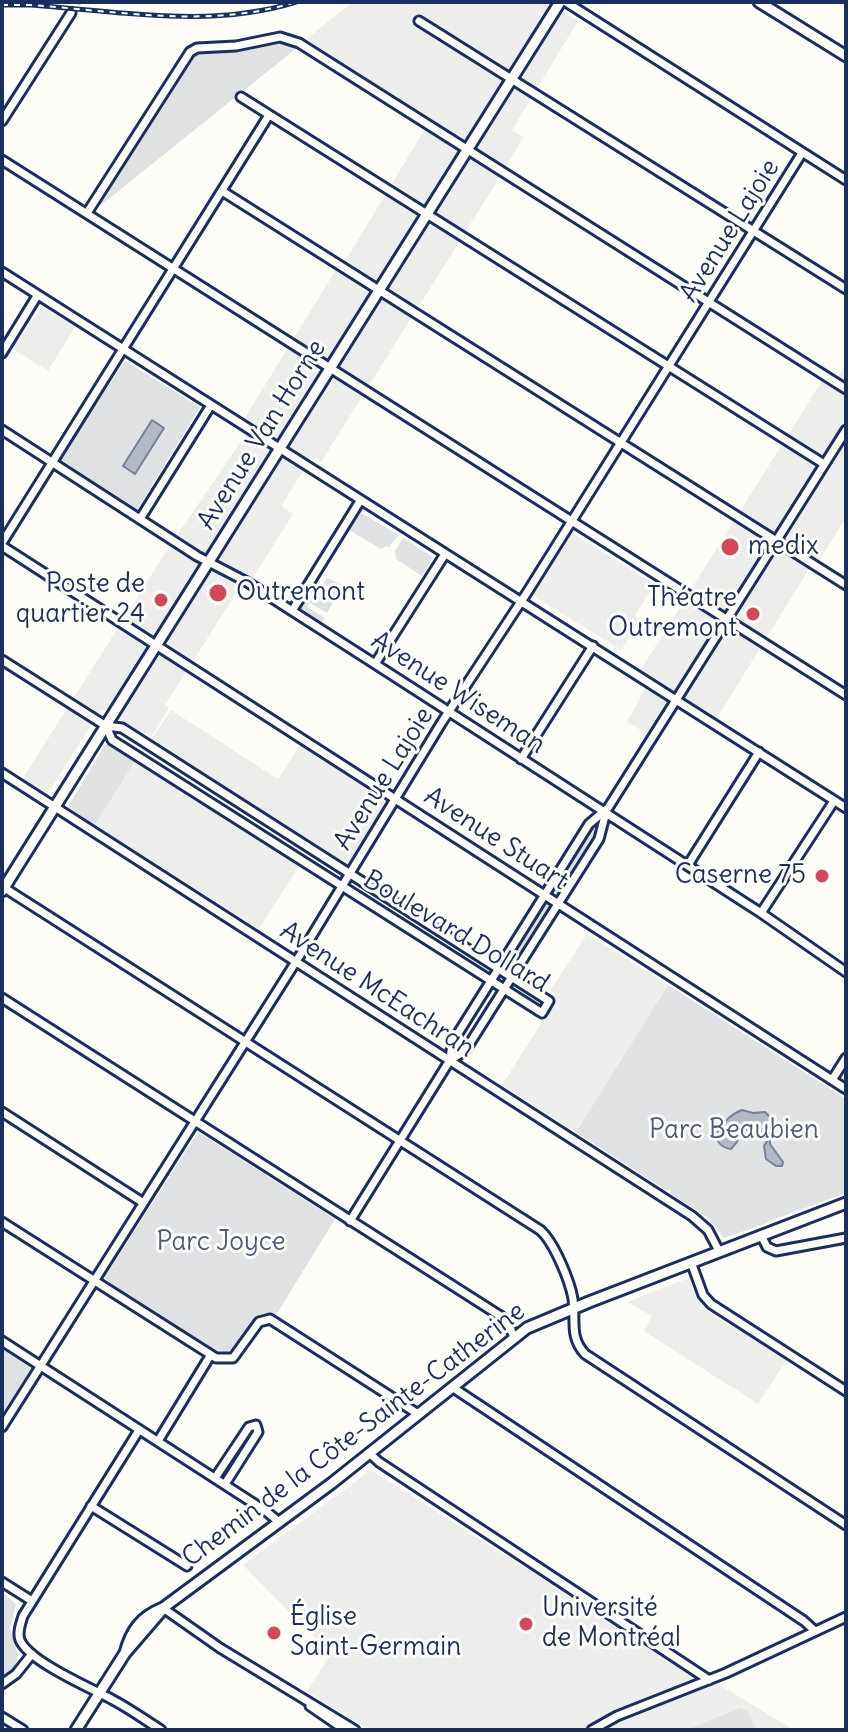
<!DOCTYPE html>
<meta charset="utf-8">
<style>
body{margin:0}
#map{position:relative;width:848px;height:1732px;overflow:hidden;background:#fdfcf7;font-family:Delius,sans-serif}
canvas{display:block}
.frame{position:absolute;inset:0;border:4px solid #1b2f5e;pointer-events:none}
</style>
<div id="map">
<canvas width="848" height="1732"></canvas>
<div class="frame"></div>
</div>
<script>
const ctx = document.querySelector('canvas').getContext('2d');
ctx.lineJoin = 'round';
function fill(path, color) { ctx.fillStyle = color; ctx.fill(path, 'evenodd'); }
function strokePath(path, color, width, dash) { ctx.strokeStyle = color; ctx.lineWidth = width; ctx.lineCap = dash ? 'butt' : 'round'; ctx.setLineDash(dash || []); ctx.stroke(path); }
function label(font, color, halo, rows, align = 'center') {
  ctx.font = font + ' Delius,sans-serif'; ctx.lineWidth = 6; ctx.setLineDash([]); ctx.textBaseline = 'middle'; ctx.strokeStyle = halo; ctx.fillStyle = color; for (const [text, x, y, turn = 0] of rows) {
    ctx.save(); ctx.translate(x, y); ctx.rotate((+turn || 0) * Math.PI / 180); ctx.textAlign = isNaN(turn) ? turn : align; if (halo) ctx.strokeText(text, 0, 0); ctx.fillText(text, 0, 0); ctx.restore();
  }
}
fill(new Path2D(`
 M353,2H549L578,21L512,130L523,137L503,172L321,462L312,457L281,506L293,514L250,582L245,579L165,705L169,708L151,737L102,709L47,794L23,778L169,547L249,430L241,424L339,265L349,255L429,122L306,39Z
 M42,307L75,327L48,371L13,349Z
 M846,364V517L816,566L812,564L714,723L677,700L653,737L627,722L649,682L638,674L825,376L835,382Z
 M572,533L655,584L635,615L640,620L621,650L532,595Z
 M171,710L278,779L300,745L383,799L385,804L347,864L151,740Z
 M135,761L299,866L259,929L95,825Z
 M587,934L668,985L576,1132L502,1085L542,1022L539,1020L555,994L550,991Z
 M689,1278L697,1297L706,1310L731,1327L737,1321L790,1355L758,1404L644,1331L652,1316L627,1302Z
 M371,1470L503,1554L794,1730H369L307,1691L331,1654L243,1565Z`), '#edeeec');
fill(new Path2D(`
 M283,41L298,47L101,205L98,203L191,56L198,52L237,50Z
 M125,361L200,407L137,510L61,462L62,456Z
 M361,513L399,535L389,547L386,546L381,549L349,530Z
 M403,538L433,557L422,576L396,559L395,551Z
 M327,578L343,585L327,613L310,603L307,607L325,618L322,623L300,610L316,583L320,588Z
 M105,745H109L135,761L95,825L70,808L69,805Z
 M593,829H596C596,847 572,876 562,892L556,894L553,887L583,840Z
 M545,904L550,907V910L515,967H509L507,960Z
 M668,985L846,1099V1193L770,1221L769,1219L767,1223L724,1238L707,1217L670,1193L671,1190L667,1191L576,1132Z
 M198,1132L335,1219L276,1315C246,1305 248,1344 226,1352L209,1349L114,1287L105,1277Z
 M2,1349L28,1366L30,1370L2,1415Z
 M2,1592L16,1604L10,1628L18,1655L15,1667L2,1677Z
 M740,1708L748,1711L756,1730H687Z`), '#e0e1e3');
const water = new Path2D(`
 M152,420L164,428L135,474L123,466Z
 M742,1110L753,1113L765,1112L770,1117V1144L783,1162L782,1166H776L766,1159L764,1146L767,1141C762,1128 753,1126 740,1132L737,1142L731,1149C723,1148 717,1143 716,1135C721,1124 731,1114 742,1110Z`);
fill(water, '#b3b8c5');
strokePath(water, '#76819c', 2);
strokePath(new Path2D(`
 M71,13L78,2`), '#d0d3d8', 7, [7, 3.5]);
const minor = new Path2D(`
 M566,2L846,180
 M419,21L846,289
 M241,97L824,464
 M2,121L71,13
 M2,160L846,695
 M222,191L846,585
 M87,213L190,52L197,48L236,46L280,37L299,43L846,389
 M2,272L846,808
 M2,353L37,296
 M2,430L197,556L247,582L375,664L761,913L846,972
 M140,519L211,405
 M2,543L269,115
 M2,546L846,1089
 M292,611L360,501
 M2,660L106,726L122,728L549,1001L542,1013L112,740L106,726
 M375,664L445,554
 M521,759L593,646
 M2,773L692,1216L708,1230L719,1251
 M688,865L759,752
 M3,887L540,1230C554,1242 570,1281 573,1299C576,1320 569,1337 585,1354L846,1525
 M761,913L834,801
 M2,998L502,1317L508,1323L514,1337
 M450,1060L452,1043L589,824L608,808L846,430
 M832,1080L846,1058
 M2,1112L142,1202
 M350,1221L450,1060L465,1051L599,839L606,812
 M2,1222L216,1358H233L259,1322L270,1319L418,1414
 M761,1235L767,1247L776,1251L846,1238
 M691,1262L703,1295L711,1304L846,1391
 M2,1341L267,1512L279,1522
 M452,1387L804,1621L815,1631
 M2,1427L302,952L442,722L528,591L802,153
 M139,1430L23,1616C21,1623 17,1632 20,1640C29,1662 93,1689 113,1700C130,1709 145,1720 161,1730
 M158,1441L210,1356
 M369,1453L379,1462L709,1680
 M215,1478L249,1427L256,1425L258,1432L225,1484
 M91,1506L187,1566
 M2,1582L32,1601
 M163,1608L220,1648L355,1730
 M2,1684L16,1674L32,1654
 M310,1706L345,1730
 M2,1717L23,1730
 M592,1730L617,1716L726,1673L846,1617`);
const major = new Path2D(`
 M759,2L846,56
 M2,891L560,2
 M125,1653C131,1630 141,1617 163,1608L332,1483L527,1328L589,1302L846,1203
 M76,1730L125,1653L162,1610`);
strokePath(minor, '#1b2f5e', 13);
strokePath(major, '#1b2f5e', 15);
strokePath(minor, '#fdfcf7', 7);
strokePath(major, '#fdfcf7', 9);
const rail = new Path2D(`
 M2,5H30C118,11 210,29 296,2`);
strokePath(rail, '#1b2f5e', 5);
strokePath(rail, '#fdfcf7', 2, [6]);
for (const [x, y, r, color] of [
 [730,547,10,"#d1495b"],
 [218,593,10,"#d1495b"],
 [161,600,8,"#d1495b"],
 [753,614,8,"#d1495b"],
 [822,876,8,"#d1495b"],
 [526,1624,8,"#d1495b"],
 [274,1633,8,"#d1495b"]
]) { const dot = new Path2D(); dot.arc(x, y, r, 0, 2 * Math.PI); ctx.fillStyle = color; ctx.fill(dot); strokePath(dot, '#fdfcf7', 3); }
label('26px', '#1b2f5e', '#fdfcf7', [
 ["Avenue Lajoie",730,231,-58],
 ["Avenue Van Horne",262,435,-58],
 ["Avenue Wiseman",458,693,33],
 ["Avenue Lajoie",384,779,-58],
 ["Avenue Stuart",496,839,33],
 ["Boulevard Dollard",456,932,31],
 ["Avenue McEachran",377,990,33],
 ["Chemin de la Côte-Sainte-Catherine",354,1435,-37]
]);
label('26px', '#1b2f5e', '#fdfcf7', [
 ["medix",748,547],
 ["Poste de",145,585,"right"],
 ["quartier 24",145,615,"right"],
 ["Outremont",236,593],
 ["Théatre",737,599,"right"],
 ["Outremont",737,629,"right"],
 ["Caserne 75",806,876,"right"],
 ["Université",542,1609],
 ["de Montréal",542,1639],
 ["Église",290,1618],
 ["Saint-Germain",290,1648]
], 'left');
label('26px', '#4c5c7f', '#fdfcf7', [
 ["Parc Beaubien",734,1131],
 ["Parc Joyce",221,1243]
]);
</script>
